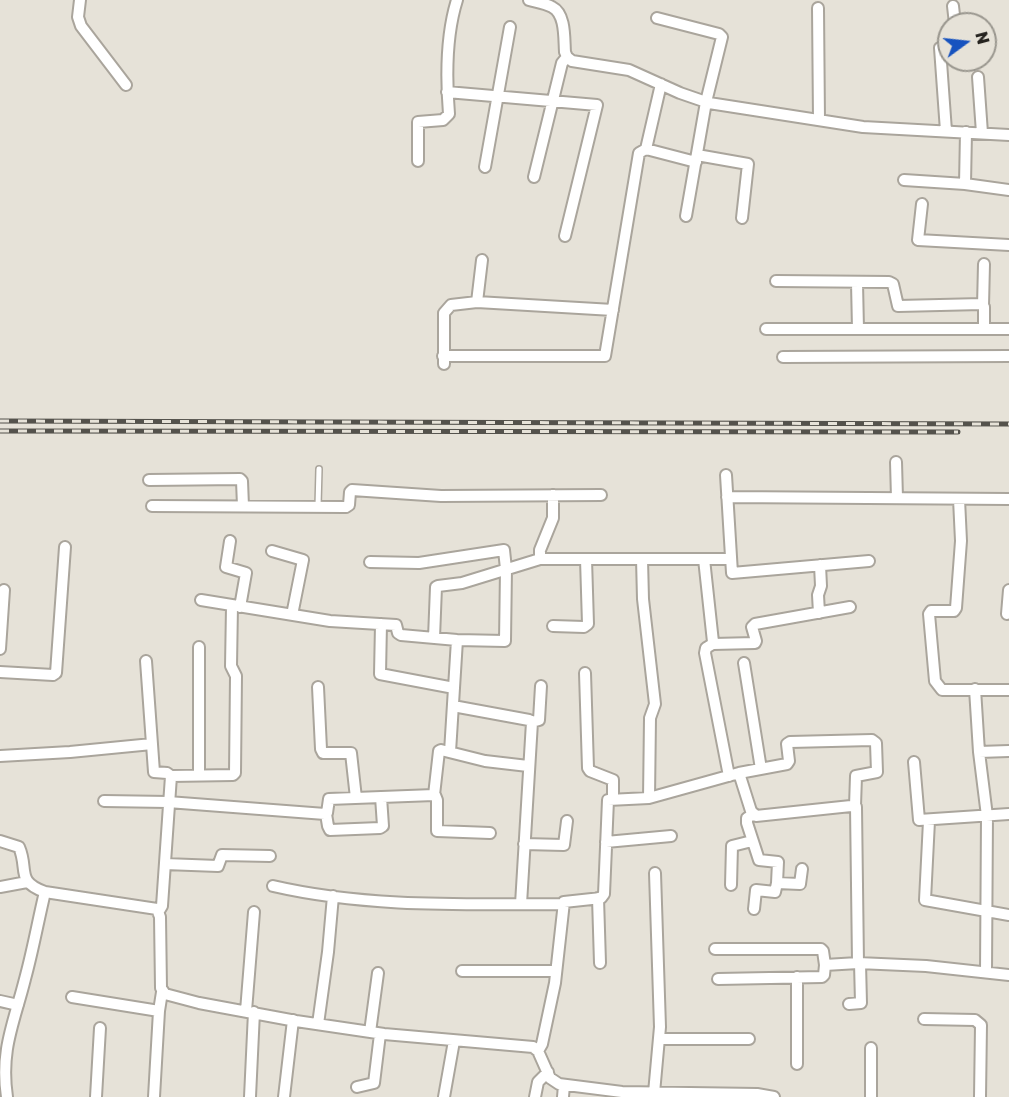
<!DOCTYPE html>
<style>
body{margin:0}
#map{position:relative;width:1009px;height:1097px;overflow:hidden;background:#e6e2d8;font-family:"Golos Text",sans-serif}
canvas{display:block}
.north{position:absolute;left:937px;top:12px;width:60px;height:60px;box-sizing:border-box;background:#e6e2d8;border:2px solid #99968e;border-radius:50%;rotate:75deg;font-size:16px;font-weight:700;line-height:24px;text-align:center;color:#25231f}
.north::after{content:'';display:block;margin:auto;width:21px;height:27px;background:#1753bf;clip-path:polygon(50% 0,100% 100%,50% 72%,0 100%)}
</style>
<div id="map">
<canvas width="1009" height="1097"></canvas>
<div class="north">N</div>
</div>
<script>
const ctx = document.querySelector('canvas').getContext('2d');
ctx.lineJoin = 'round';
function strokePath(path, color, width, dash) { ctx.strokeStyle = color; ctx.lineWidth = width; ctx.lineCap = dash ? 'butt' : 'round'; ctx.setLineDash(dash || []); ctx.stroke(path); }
const lane = new Path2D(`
 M318,506L319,469`);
const street = new Path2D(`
 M80,0L78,17L81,26L126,85
 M529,0C536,2 545,3 552,7C566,14 564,39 565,52L567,57L572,61L629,70L680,93L709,103L863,127L1009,135
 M953,6L955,24
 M818,8L819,120
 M657,18L719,34L722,37L706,102L686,216
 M978,77L982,133
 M447,92L597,105L565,236
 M946,131L940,48L949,45
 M646,149L661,84
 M697,155L748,164L742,218
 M418,161V122L443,120L449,114C446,77 446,35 457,0
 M485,167L510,27
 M534,177L562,63L567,57
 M904,180L965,184L1009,190
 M965,184L966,132
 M922,204L918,240L1009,245
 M776,281L889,282L893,284L898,306L982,304L984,307V329
 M857,283L858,329
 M477,302L482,260
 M983,306L984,264
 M766,329H1009
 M443,356H605L639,153L646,149L696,162
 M783,357L1009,356
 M444,364V313L451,305L477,302L613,310
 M896,462L897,498
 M726,475L732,573L869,561
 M149,480L240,479L242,481L243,506
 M727,497L1009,499
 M959,499L961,541L956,608L954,611H931L929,614L935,681L942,690H1009
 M152,506L346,507L349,505L350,492L352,490L441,496L601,495
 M230,541L226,567L246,573L240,607
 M272,551L303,560L292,615
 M540,559V550L553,518V495
 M642,559L643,599L655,704L650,718L649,798
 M704,559L713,642L711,645L706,648L705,653L729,776
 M201,600L330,621L396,625L398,633L401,635L457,640L505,641L506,569L504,550L419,563L370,562
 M819,613L818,595L821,586L820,565
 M1007,614L1009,590
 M381,624L380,674L454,688
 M553,626L584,627L588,624L586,559
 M434,638L436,587L438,586L462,583L540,559H730
 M713,644L755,643L756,641L752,627L755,624L850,607
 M0,649L4,590
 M146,661L154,772L167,773L171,776
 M744,663L761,769
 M0,672L53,675L56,673L65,547
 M585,673L588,768L590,771L613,780V799
 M318,687L321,749L323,753H351L356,798
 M975,689L979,752L987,816L986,972
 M453,706L529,720L532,722L521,904
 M532,722L539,720L541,686
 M450,752L457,640
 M979,752L1009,751
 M0,756L70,752L152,744
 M914,762L919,820L1009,814
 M739,773L751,811L756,816L851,806L856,807L858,963L926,966L1009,975
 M199,775V647
 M435,795L437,800V831L490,833
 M104,801L168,802L325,814L327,813L329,799L434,795L439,751L441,750L485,761L528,766
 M326,814L328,826L330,830L380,828L383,826L381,797
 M754,814L747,818V823L759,860L778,862L777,883L800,884L802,869
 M929,821L925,900L1009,915
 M0,841L19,847C29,870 15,881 45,892L157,909L160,917L161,988L165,994L199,1003L296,1021L384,1034L533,1047L538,1051L550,1078L559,1084L622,1092L757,1094L774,1097
 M606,842L671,836
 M524,844L564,845L567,821
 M165,864L218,866L222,855L270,856
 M731,885L732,846L752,841
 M273,886C368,908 467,904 563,904
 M0,887L27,882
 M598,898L600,963
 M754,909L756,890L775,892L777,883
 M159,911L162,906L171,776L233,775L235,773L236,676L231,666L232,606
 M715,949H821L823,951L825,965L858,963
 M462,971H556
 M797,977V1064
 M718,979L822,977L824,975L825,965
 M72,997L159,1011
 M0,1001L18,1005
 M849,1004L861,1003L860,963
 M246,1011L254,912
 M924,1019L975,1020L981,1025L980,1097
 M318,1024L328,952L333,896
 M370,1032L378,973
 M660,1039H749
 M538,1051L542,1044L555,983L564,902L601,898L604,894L608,800L649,798L739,773L787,764L789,761L787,744L790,742L872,740L876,743L877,772L856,776L855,806
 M357,1087L374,1083L380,1034
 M654,1093L660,1027L655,873
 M7,1097C0,1050 14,1023 25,979C33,950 38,921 45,892
 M96,1097L100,1028
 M154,1097L159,1011L162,992
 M250,1097L254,1012
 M284,1097L293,1020
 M444,1097L454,1041
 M535,1097L538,1082L548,1072
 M563,1097L564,1085
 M871,1097V1048`);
strokePath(lane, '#aaa59c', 8);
strokePath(street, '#aaa59c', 14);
strokePath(lane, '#fff', 5);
strokePath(street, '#fff', 10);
const rail = new Path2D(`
 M0,421L1009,424
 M0,431L958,432`);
strokePath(rail, '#54524c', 5);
strokePath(rail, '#e6e2d8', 3, [9]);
</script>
